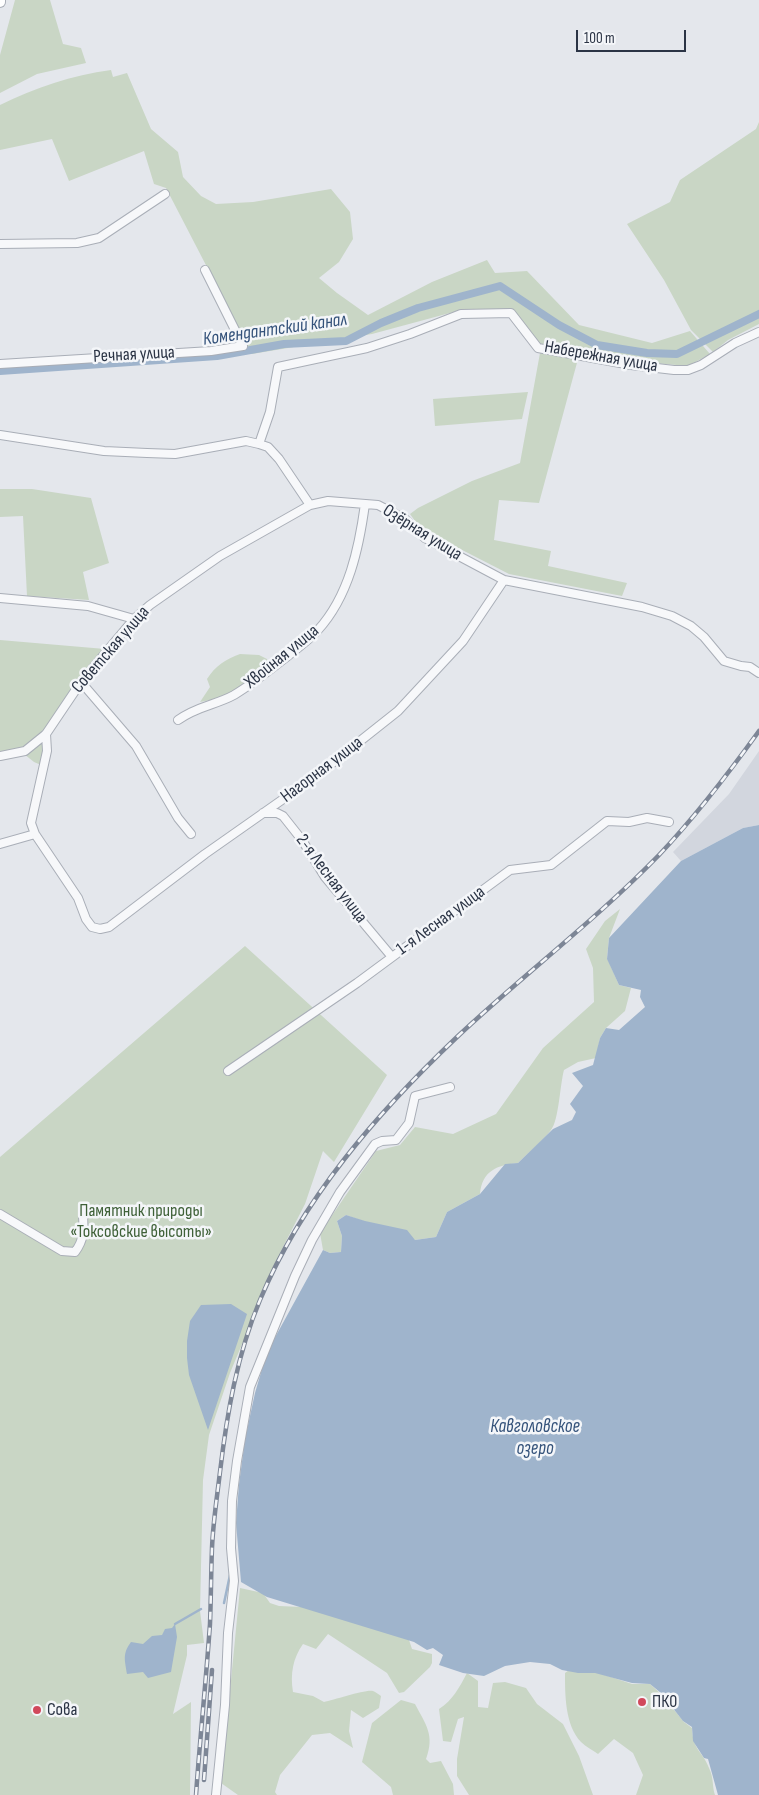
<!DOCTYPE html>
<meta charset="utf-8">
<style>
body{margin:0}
#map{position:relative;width:759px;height:1795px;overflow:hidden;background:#e4e7ec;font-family:"Sofia Sans Condensed",sans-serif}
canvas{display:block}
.scale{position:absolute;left:576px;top:30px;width:110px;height:22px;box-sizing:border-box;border:2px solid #2b3445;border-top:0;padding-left:6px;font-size:15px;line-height:18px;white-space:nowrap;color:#2b3445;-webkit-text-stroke:4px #f4f6f9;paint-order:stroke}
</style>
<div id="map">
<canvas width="759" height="1795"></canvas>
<div class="scale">100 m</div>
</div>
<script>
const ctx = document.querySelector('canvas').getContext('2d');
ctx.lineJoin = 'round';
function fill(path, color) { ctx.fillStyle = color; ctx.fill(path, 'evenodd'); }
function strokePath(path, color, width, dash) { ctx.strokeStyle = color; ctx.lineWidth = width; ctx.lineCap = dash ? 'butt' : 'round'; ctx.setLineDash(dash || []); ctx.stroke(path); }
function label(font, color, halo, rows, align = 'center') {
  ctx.font = font + ' "Sofia Sans Condensed",sans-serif'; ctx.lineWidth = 5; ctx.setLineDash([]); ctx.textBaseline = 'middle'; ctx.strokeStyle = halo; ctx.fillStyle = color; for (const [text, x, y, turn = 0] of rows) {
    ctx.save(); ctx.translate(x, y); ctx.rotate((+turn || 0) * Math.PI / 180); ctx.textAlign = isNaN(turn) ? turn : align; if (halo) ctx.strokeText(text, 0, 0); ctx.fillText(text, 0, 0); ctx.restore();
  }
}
fill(new Path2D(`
 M759,751V825L743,828L681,861L673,852L729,794Z`), '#d2d6de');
fill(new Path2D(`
 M15,0H50L63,44L81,48L86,63L37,74L0,93V55Z
 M111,70L113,77L127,73L151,129L178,152L183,177L201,196L216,204L253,202L331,189L350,212L353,239L339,262L319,278L337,293L368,315L432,282L487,260L495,273L527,271L579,325L652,343L690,331L710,354L688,366L631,361L541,346L512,310H461L372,334L252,354L166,188L154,184L144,151L69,181L52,139L0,150V105C35,88 72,75 111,70Z
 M759,122V324L728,340L713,352L691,330L664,280L627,224L670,202L680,180L756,129Z
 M540,353L578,359L539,503L499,500L494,540L551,551L548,566L627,583L622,596L509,574L431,534L415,521L410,514L418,508L472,481L520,463Z
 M528,392L522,419L435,426L433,399Z
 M0,489H32L91,498L109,563L83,572L89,600L27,596L23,516L0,517Z
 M0,640L105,649L63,701L44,732L49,734L41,765L34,762L24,754L0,753Z
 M240,654L259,655L267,659L268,666C253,685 223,699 200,702L210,687L207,679C215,666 226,659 240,654Z
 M620,909L609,938L607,958L619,985L631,988L625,1011L606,1028L600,1038L596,1058L578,1062L564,1070C560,1084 559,1120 551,1130C542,1142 528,1153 518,1163C497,1165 482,1171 480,1194L447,1212L436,1237L415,1240L346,1215L337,1221L342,1236L341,1252L330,1253L323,1250L320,1233L376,1151L400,1145L415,1127L453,1134L496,1114L543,1048L594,1002L593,968L586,949L605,921Z
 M245,946L387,1075L334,1162L323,1151L305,1204L280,1253L230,1373L209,1435L203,1480L200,1611L204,1643L187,1645V1655L173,1714L191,1702L190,1795H0V1157Z
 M240,1588L263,1593L270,1603L279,1606L302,1607L405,1628L412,1649L432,1654V1663L430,1667L404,1692L399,1693L387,1673L328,1634L316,1649L303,1644C293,1658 290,1674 293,1692L313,1696L324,1702C334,1700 366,1689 373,1691C376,1692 378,1694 381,1696L379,1708L363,1718L351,1710L349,1731L353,1748L330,1733L312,1735L280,1775L275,1792L277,1795H238L221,1783Z
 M572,1668L596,1672L632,1684H650L661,1694L684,1722L692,1728C693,1751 702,1750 709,1768C714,1778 712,1787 715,1795H636L643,1775L633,1753L614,1739L598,1754C593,1750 586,1747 581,1742C565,1725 565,1695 565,1673Z
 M467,1673L478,1681V1707L488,1708L493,1683L505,1682L526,1688L537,1704L563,1724L579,1756L593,1795H469L457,1776V1759L464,1717L458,1719L451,1742L443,1741L439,1709C453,1700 459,1688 467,1673Z
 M401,1700L415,1704C426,1725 435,1735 426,1759L430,1763L441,1761L453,1784L454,1795H393L391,1787L362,1762L372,1723Z`), '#c9d6c5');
fill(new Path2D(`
 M759,825V1795H718L708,1759L704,1758L693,1741L692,1727L683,1721L661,1693L650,1684L632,1683L595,1673H578L562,1670L550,1664L530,1662L505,1666L484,1676L463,1673L439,1665L443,1655L433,1648L427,1650L414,1642L267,1597L241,1582L236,1523L239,1484L245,1439L255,1393L267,1352L323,1250L330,1253L341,1252L342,1236L337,1221L346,1215L365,1221L407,1230L415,1240L436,1237L447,1212L480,1194L505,1164L518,1163L553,1129L572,1120L576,1112L570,1104L583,1086L572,1073L593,1065L600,1038L606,1028L619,1030L645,1007L640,997L641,990L619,985L607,959L609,938L681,861L743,828Z
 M231,1304L247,1314L208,1430L189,1375L187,1358V1341L190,1321L201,1305Z
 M175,1624L177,1637L171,1672L148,1678L143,1672L127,1674C125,1660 122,1654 131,1642L143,1644L152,1636L162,1635L165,1629L172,1628Z`), '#9fb4cc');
strokePath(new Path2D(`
 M224,1603L230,1575
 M175,1624L201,1609`), '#9fb4cc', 2.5);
strokePath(new Path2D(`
 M0,371L217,356L284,344L346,341L381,323L418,308L500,286L559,325L597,345L647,353L677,354L759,314`), '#9fb4cc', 8);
const street = new Path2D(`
 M0,244L77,243L99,238L165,194
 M0,364L211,351L243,346L205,270
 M0,435L104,451L147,453L175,454L246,441L259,444L268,447L279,459L310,505L328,501L378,505L405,519L425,538L504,580L642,607L672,616L691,626L704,637L724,661L741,666L750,667L759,673
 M259,444L270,412L278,367L367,348L410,334L461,314L511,313L538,348L631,365L674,370H688L701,365L735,343L759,332
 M0,598L88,606L134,619
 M81,682L136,746L178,818L191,834
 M178,720C197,706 216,705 234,695C254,683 271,669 289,655C299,647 309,640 318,630C349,596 359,548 365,504
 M0,756L25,751L46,734L81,682L134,619L150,605L220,556L310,505
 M263,813H277L283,816L302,840L325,877L392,957
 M35,834L31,823L47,751L46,734
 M0,844L35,834L78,898L86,919L92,927L100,929L109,927L205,854L316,776L398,711L463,641L504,580
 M228,1071L357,983L510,870L551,865L607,821L629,822L647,818L669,822
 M0,1214L62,1251L75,1252C84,1240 84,1230 83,1216
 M216,1795L225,1705L228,1633L234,1581L231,1548L232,1501L237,1461L250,1387L295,1276L312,1240L340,1192L375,1144L382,1141L396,1140L409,1123L415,1096L450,1087`);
const secondary = new Path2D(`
 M0,2V0`);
strokePath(street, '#a9aeb7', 10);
strokePath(secondary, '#a9aeb7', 12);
strokePath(street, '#f7f8fa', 8);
strokePath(secondary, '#fff', 10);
const rail = new Path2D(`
 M204,1780L212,1670
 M196,1795C200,1738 206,1681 210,1624C211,1599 211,1573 212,1548C213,1523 217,1497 220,1472C227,1413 237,1355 260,1300C302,1199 378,1112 457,1037C523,975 596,920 659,855C696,816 728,774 759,731`);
strokePath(rail, '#7d8696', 4.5);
strokePath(rail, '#f4f6f9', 2.5, [8]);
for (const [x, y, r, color] of [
 [642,1702,5,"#d1495b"],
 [37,1710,5,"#d1495b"]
]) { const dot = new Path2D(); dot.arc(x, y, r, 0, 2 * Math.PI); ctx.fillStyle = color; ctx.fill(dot); strokePath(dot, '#f4f6f9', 2); }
label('18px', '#2b3445', '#f4f6f9', [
 ["Речная улица",134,355,-3],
 ["Набережная улица",601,357,10],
 ["Озёрная улица",422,533,32],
 ["Советская улица",111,650,-49],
 ["Хвойная улица",282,657,-39],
 ["Нагорная улица",322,770,-37],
 ["2-я Лесная улица",331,879,53],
 ["1-я Лесная улица",441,921,-36]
]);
label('18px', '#3f6138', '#f4f6f9', [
 ["Памятник природы",141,1211],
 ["«Токсовские высоты»",141,1232]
]);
label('18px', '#2b3445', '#f4f6f9', [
 ["ПК0",652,1702],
 ["Сова",47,1710]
], 'left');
label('italic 19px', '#34527a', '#f4f6f9', [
 ["Комендантский канал",275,330,-8],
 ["Кавголовское",535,1427],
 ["озеро",535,1449]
]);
</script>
